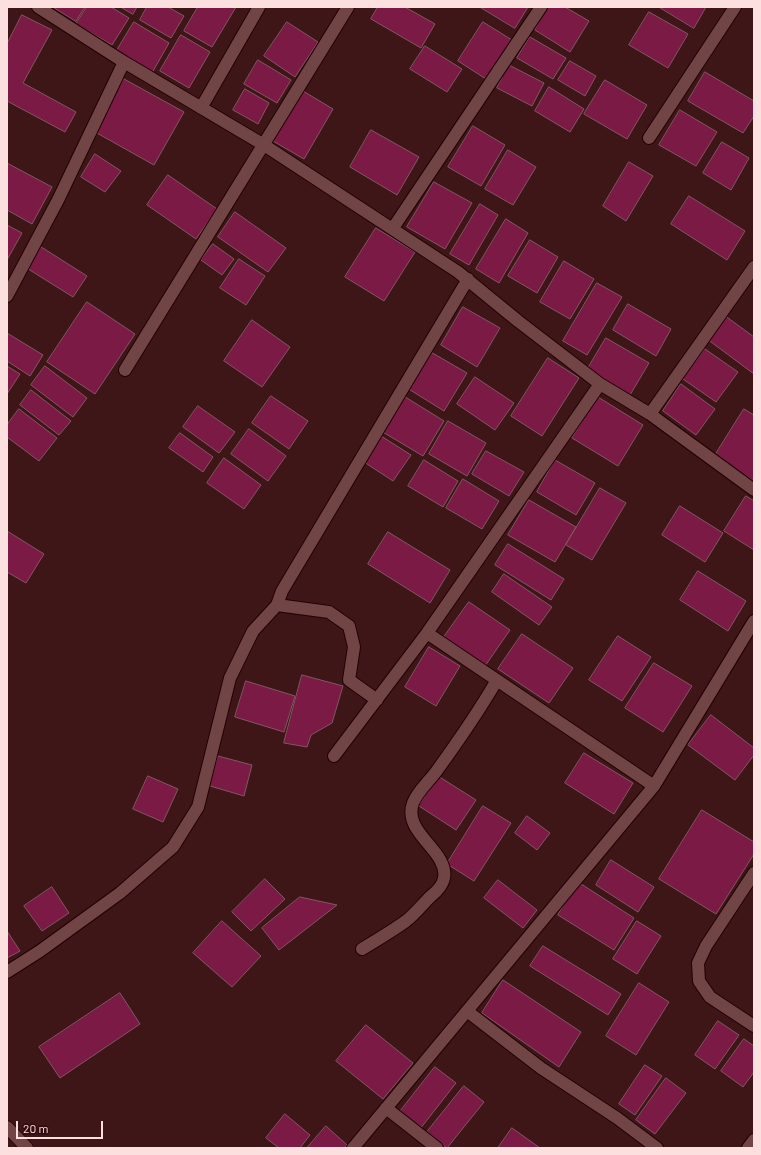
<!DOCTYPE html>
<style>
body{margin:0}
#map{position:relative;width:761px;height:1155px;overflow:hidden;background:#3e1618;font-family:Barlow,sans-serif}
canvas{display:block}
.frame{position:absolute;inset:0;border:8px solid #fce0e0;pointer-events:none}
.scale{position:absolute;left:16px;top:1121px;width:87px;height:18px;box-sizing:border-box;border:2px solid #fce0e0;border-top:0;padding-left:5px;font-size:12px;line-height:14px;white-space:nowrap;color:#fce0e0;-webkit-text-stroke:3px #330b0f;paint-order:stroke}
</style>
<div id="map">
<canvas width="761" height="1155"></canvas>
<div class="frame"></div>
<div class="scale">20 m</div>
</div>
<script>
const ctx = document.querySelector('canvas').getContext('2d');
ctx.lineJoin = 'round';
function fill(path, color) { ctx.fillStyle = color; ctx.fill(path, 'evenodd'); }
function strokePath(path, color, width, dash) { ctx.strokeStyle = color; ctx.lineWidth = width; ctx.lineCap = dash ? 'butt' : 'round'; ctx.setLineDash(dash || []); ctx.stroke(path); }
const building = new Path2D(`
 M53,7H85L76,21Z
 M87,7H111L129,18L112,45L76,24Z
 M121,7H137L133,14Z
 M147,7H168L184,16L171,38L140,20Z
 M198,7H236L212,47L184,31Z
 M378,7H405L435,24L421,48L371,19Z
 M480,7H528L515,28Z
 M548,7H565L589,21L570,52L535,30Z
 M659,7H706L694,28Z
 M649,12L688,34L668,68L629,45Z
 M22,15L52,30L23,83L76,112L65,132L7,101V44Z
 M134,22L169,43L152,73L116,52Z
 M287,22L318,42L295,77L264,56Z
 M483,22L512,40L486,79L458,61Z
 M181,35L210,52L189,88L160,71Z
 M530,37L566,58L553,79L517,58Z
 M425,46L462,69L447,92L410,69Z
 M258,60L291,80L277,103L244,84Z
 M570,61L596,76L585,96L558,80Z
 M509,65L544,83L532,106L497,88Z
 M705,72L754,101V116L743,133L688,101Z
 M124,79L184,112L154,165L95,132Z
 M605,80L647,105L627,139L584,114Z
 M549,87L584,109L570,132L535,111Z
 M245,89L269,103L258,124L233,110Z
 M303,91L333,109L304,159L273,141Z
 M680,110L717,132L696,166L659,145Z
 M473,126L505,145L481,186L448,167Z
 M371,130L419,157L397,195L350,167Z
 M722,142L749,158L731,190L703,173Z
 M508,150L536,167L513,205L485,189Z
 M95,154L121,171L105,192L81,177Z
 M629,162L653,176L626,221L603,206Z
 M7,163L52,187L32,224L7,210Z
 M168,175L217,209L196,239L147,205Z
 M434,182L472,203L445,249L407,227Z
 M689,196L745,231L727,260L671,224Z
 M480,204L498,215L469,265L450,254Z
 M235,212L286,248L268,272L218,237Z
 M506,219L528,233L499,283L476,269Z
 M7,225L22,233L7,260Z
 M376,228L415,252L384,301L345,277Z
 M530,240L558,257L537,293L508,276Z
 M213,244L234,259L222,275L201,260Z
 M38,245L87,276L73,297L25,267Z
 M239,259L265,276L246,305L220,288Z
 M564,261L594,279L570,319L540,302Z
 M597,283L622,297L587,355L563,341Z
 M87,302L135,334L95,394L47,362Z
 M628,304L671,329L656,356L613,330Z
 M463,307L500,328L477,367L441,345Z
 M724,315L754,337V374L707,339Z
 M252,320L290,347L262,387L224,361Z
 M7,333L43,355L30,376L7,361Z
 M606,338L649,363L630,395L587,370Z
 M705,349L738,372L716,402L683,379Z
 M429,351L467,373L444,411L407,388Z
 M548,358L579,378L542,436L511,416Z
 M7,366L20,374L7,394Z
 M45,366L87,398L73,417L31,385Z
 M475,377L514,403L495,430L457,404Z
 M681,384L715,409L696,435L663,411Z
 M31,390L71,421L59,435L20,405Z
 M402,395L444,421L423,456L381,431Z
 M271,396L308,421L289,449L252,423Z
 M598,397L643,425L618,466L572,438Z
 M198,406L235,432L219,453L183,427Z
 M19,409L57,438L39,461L7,437V425Z
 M744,409L754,415V481L714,457Z
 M448,421L486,443L467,476L429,454Z
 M249,429L286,456L268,481L231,454Z
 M180,433L213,457L203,472L169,448Z
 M381,436L411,455L393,481L364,462Z
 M486,451L524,472L509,496L472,474Z
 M224,458L261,485L244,509L207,483Z
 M424,460L458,481L443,507L408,486Z
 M555,460L595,483L576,515L537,492Z
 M463,479L499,501L482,529L446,508Z
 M600,488L626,503L592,560L566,545Z
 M746,496L754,501V550L724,531Z
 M529,500L576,527L555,562L508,535Z
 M680,506L723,533L705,562L662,535Z
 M7,531L44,554L26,583L7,572Z
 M388,532L450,570L430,603L368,564Z
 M508,544L564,579L551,600L495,565Z
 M698,571L746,601L728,631L680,600Z
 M504,574L552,607L539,625L492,592Z
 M469,602L510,630L485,666L444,637Z
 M522,634L573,668L549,703L498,669Z
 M618,636L651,657L622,701L589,680Z
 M429,647L460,666L436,706L405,687Z
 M654,663L692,686L663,732L625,708Z
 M302,675L343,686L332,723L311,735L307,747L284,743Z
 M246,681L295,696L284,732L235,717Z
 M711,715L754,748V755L735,780L688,745Z
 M584,753L633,783L614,814L565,783Z
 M218,756L252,765L244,796L210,786Z
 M148,776L178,789L163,822L133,809Z
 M438,776L476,800L456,830L419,806Z
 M483,806L511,823L474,881L447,864Z
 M702,810L754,842V854L716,914L659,879Z
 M527,816L550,833L537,850L515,833Z
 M611,860L654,887L638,912L596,885Z
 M265,879L285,899L251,931L232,912Z
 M498,880L537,910L523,928L484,898Z
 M578,882L634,918L614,950L558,915Z
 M52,887L69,913L42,931L24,906Z
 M300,897L337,905L279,950L262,928Z
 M222,921L261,956L232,987L193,953Z
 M637,921L661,936L637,974L613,959Z
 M7,931L20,951L7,958Z
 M543,946L621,994L608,1015L530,966Z
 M503,980L581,1032L559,1067L482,1013Z
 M639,983L669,1002L636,1055L606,1036Z
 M120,993L140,1024L60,1078L39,1047Z
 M718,1021L739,1035L715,1069L695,1055Z
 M366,1025L413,1063L383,1099L336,1061Z
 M744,1039L754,1046V1072L743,1087L721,1071Z
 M645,1065L662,1076L635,1115L619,1104Z
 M435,1067L456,1083L420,1129L399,1113Z
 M666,1078L686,1093L655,1134L636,1120Z
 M464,1086L484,1102L447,1148L427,1132Z
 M285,1114L310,1135L300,1148H279L266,1138Z
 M326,1126L347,1145L344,1148H307Z
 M512,1128L540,1148H498Z`);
fill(building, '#7a1a45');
strokePath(building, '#835665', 1);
const minor = new Path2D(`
 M38,7L124,62L264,145L458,272L518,321L600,384L650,414L754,490
 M201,108L259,7
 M649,138L735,7
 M393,228L541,7
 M7,296L58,200L124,62
 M125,370L348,7
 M650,414L754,267
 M277,605L329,612L349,626L354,647L349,680L377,700
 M427,633L654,786
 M334,756L427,633L600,384
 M754,873L706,946L698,963L699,981L710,997L754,1026
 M362,949C377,940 392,931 406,921C414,915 422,905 430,897C435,893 443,885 444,878C449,851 402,833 413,803C418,790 430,781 438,769C459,740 479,711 497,680
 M7,972L40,951L120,893L173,847L198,807L230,678L253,631L277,605L282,591L468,279
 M467,1011L541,1068L617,1118L657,1148
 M386,1108L437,1148
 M7,1127L27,1148
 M353,1148L654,786L754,621
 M748,1148L754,1140`);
strokePath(minor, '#220004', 14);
strokePath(minor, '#714445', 12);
</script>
